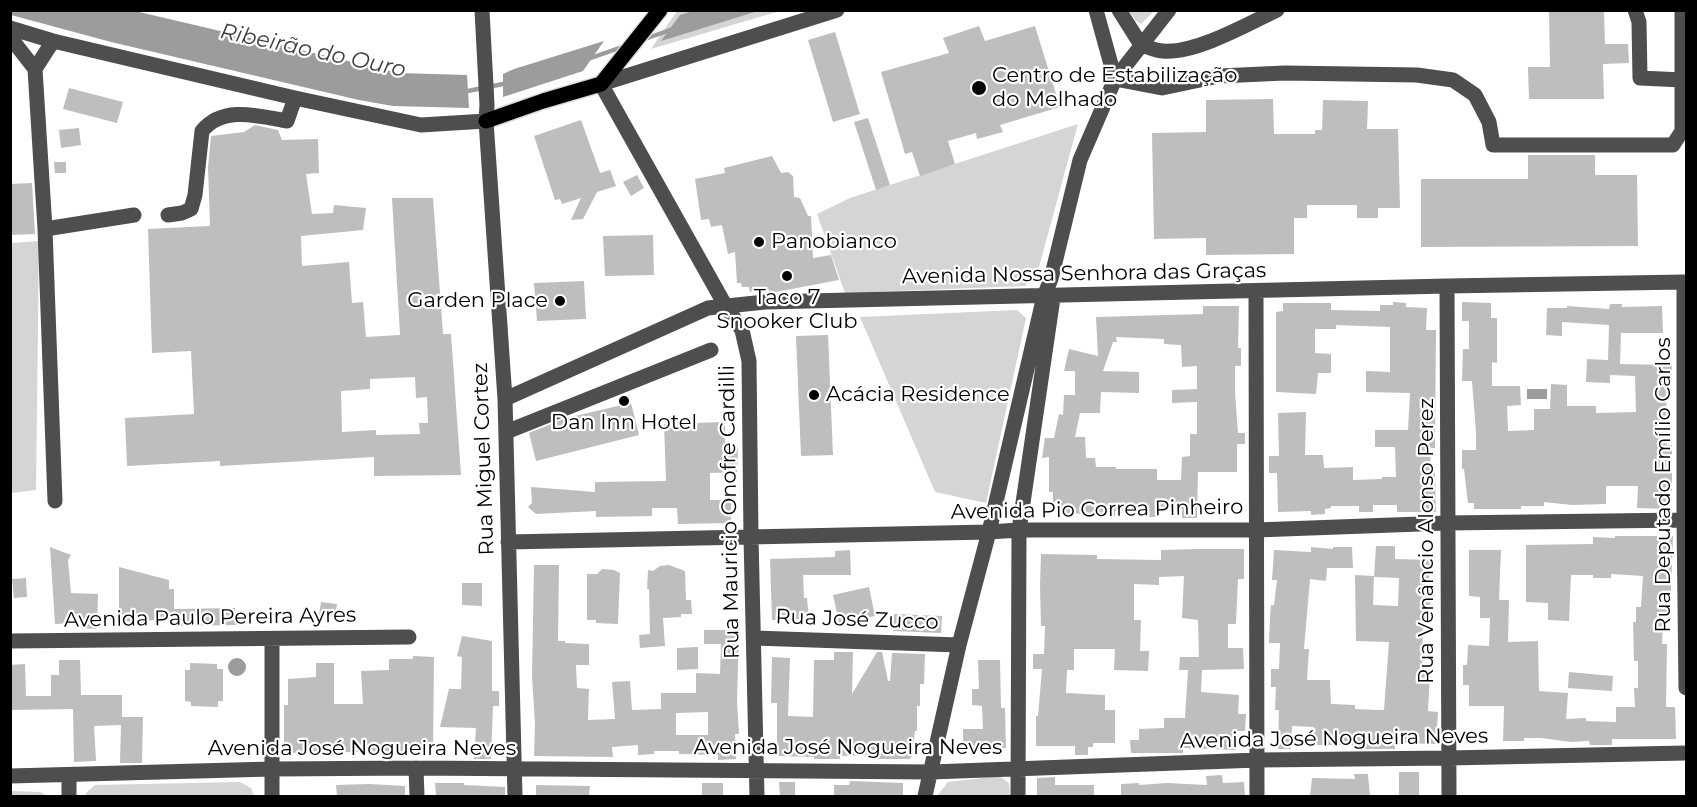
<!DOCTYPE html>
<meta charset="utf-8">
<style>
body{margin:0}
#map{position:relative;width:1697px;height:807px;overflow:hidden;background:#fff;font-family:Montserrat,sans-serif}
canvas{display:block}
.frame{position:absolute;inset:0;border:12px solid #000;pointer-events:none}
</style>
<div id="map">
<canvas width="1697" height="807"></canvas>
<div class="frame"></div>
</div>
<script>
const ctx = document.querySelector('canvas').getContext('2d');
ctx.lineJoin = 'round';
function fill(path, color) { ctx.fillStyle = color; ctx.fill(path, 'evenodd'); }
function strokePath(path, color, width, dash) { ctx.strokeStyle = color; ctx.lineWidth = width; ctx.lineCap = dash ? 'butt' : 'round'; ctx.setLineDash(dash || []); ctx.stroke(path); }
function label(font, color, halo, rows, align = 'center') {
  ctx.font = font + ' Montserrat,sans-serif'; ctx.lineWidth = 4.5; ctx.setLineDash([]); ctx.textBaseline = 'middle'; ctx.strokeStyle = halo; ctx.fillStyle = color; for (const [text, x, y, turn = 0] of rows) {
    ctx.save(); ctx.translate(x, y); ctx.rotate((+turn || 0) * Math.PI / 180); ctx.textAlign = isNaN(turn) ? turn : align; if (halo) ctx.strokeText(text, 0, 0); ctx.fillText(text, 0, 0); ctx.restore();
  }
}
fill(new Path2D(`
 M677,11H780L651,49Z
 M1129,11H1154L1141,24L1136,21Z
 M1078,124L1037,274L1025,286L845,293L817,214L850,198Z
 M39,241L36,490L11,493V243Z
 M1017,310L1026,318L986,503L935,492L860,317Z
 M999,776L1009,783L1010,796H937L948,782Z
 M240,782L251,788L254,796H85L87,792L95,785Z
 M11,791L40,792L48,796H11Z`), '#d5d5d5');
fill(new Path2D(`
 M10,11H135L399,73L467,75L469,108L393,106L359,100L111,42L11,15Z
 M693,11V10L758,11L661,41L680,15Z
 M604,41L583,71L503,97V74L514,69Z
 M1527,389H1547V399H1527Z
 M228 667a9 9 0 1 1 18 0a9 9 0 1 1-18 0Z`), '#9c9c9c');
strokePath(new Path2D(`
 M642,40L673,29
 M588,59L625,46
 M463,92L508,83`), '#9c9c9c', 4.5);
fill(new Path2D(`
 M1549,12H1604L1605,44H1628L1629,63L1603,64L1604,99H1529L1528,67H1550Z
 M979,26L985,41L1035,26L1060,107L1000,125L1003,132L977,139L976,133L948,141L955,164L920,176L912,152L905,154L881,72L949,53L943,38Z
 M835,32L860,114L833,122L808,40Z
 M69,88L123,102L117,123L63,109Z
 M1273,99L1274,134H1315V130H1322L1323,100L1368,101L1367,129H1398L1400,208H1378V218H1357V205H1307V218H1294V254L1206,255V238L1154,239L1152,133L1206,132V100Z
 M868,118L890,185L876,190L854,122Z
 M581,120L600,173L610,170L616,186L597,192L583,219L571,220L581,198L562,204L560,199L555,200L534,136Z
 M255,125L278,130L282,140L318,139L319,173L306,174L312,214L333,213L334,205L366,208L363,230L301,236L302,266L349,262L352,303L363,302L366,337L400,335L392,198H433L443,334H451L461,475L374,476V457L220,466V461L127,466L125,418L194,414L191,351L152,353L148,229L210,226L208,167L211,136L244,132ZM415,377L416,398L427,397L428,423H419L420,434L376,435V430L342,432L341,391L370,389V379Z
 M79,128L81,145L61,148L59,130Z
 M1528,155H1595V175H1637L1638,246L1421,247V179H1528Z
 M772,156L781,173L788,172L793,176L794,197L800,198L808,216H811L813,258L831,255L839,280L776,292H769V289L750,292L749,287H742L741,283H737L735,252L728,254L722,225L711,227L709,219L701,220L695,179L725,173L724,168Z
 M54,162H66V173H55Z
 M637,175L644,188L631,196L623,182Z
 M32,183L35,234L10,235V184Z
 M653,235L654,275L605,276L603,236Z
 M584,281L586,319L537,321L534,283Z
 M1393,302L1406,303V307L1427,308L1426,330H1436L1435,448H1430L1431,473H1435L1436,512H1397V505H1373V512H1359V506H1331V508L1325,509V514L1311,515V511L1278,512L1277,473H1269V456H1279L1278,413L1306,412L1305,455H1323L1324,468L1353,467V480L1382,479V477H1396L1395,447H1375V430H1408L1410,393L1366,392V371L1390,372V327L1336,325V329H1315V353L1331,354V373H1318L1316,394L1276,392V312L1283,311V303H1331V310L1380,311V305H1393Z
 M1462,302L1491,303V318H1497V363L1492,362V386H1520L1521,405L1507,406L1508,431L1534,430V409H1550L1551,384L1567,385V406H1596V413L1636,412L1635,376L1610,375V383L1586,382L1587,359L1608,360L1609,325L1562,322V336L1546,335L1547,308H1567V306L1609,309L1610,304H1622V307L1662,306L1663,333H1621L1620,364L1672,365V381H1666L1667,445H1672V491H1670L1669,509L1637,508L1638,486H1606V504L1572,505L1544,502V506H1521V509H1474V503H1468L1464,469H1462V450H1476V432L1472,381H1462L1463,349H1469V321H1462Z
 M1203,306H1239L1238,348H1241V366H1235V392L1238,433H1245V444H1237V472H1198L1197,518H1182V509H1157V517H1141V510L1115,511V516L1053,512V492H1049V457L1042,458L1045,438H1054L1059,414L1063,415L1064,395H1075V371H1064L1069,349L1098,356L1096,317L1203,314ZM1116,337L1164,339V344L1181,345L1182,367L1197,366V389L1172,390V403L1197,402V434H1190V456L1182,457L1181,480H1157V469H1116V467H1096L1095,458H1086L1085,437H1075L1080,413H1100L1101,392L1139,393V372L1103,371L1113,342H1117Z
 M828,335L833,455L801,456L796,336Z
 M631,403L639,435L536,461L529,433L566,418Z
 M725,422V447H738L737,472L710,473V500H731V523L678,524L677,508H652V516L596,517V511L536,514L528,507L532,503L531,487L595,492V482L666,481L664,424Z
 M1615,536H1673L1670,618H1663L1662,644H1667L1666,707H1675L1676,739H1612V745H1590L1589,741L1571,742L1541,738H1524V741H1503L1504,706H1469V685H1463V665H1467L1468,645L1489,646L1490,618H1480V597L1469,596V550H1501L1499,600H1509L1508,642L1538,641L1539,691L1568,693L1566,719L1586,718V721L1616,722V707H1635L1634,688H1638V661H1634L1633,622H1636V607H1641L1643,576L1611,574V578H1593V575H1571L1569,621L1548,620V603L1526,602V545L1593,544V537L1615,538Z
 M1376,546H1395V559L1430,560L1429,585H1435L1434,600H1430V621H1423L1422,671H1430L1428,711L1438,712L1436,744L1395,743V749H1357V745H1313L1314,727L1292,726L1291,749H1278L1279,710H1275L1276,687H1271V669H1279L1280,643H1269L1270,617L1271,605H1274L1277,580H1272L1274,550L1311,552V547L1333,549V547H1352L1353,568H1327L1326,581L1310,579L1304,649H1309L1307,680H1330L1331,704L1355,705V709L1377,710H1384L1389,642L1356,641L1355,575L1374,576L1373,605L1398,606L1399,578L1374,577Z
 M50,547L71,555L68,560L71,593L98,594L97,629L77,628V623L55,624Z
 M1200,549H1244V579H1238L1236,624H1228V648H1243L1244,669L1202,670L1201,692L1239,695L1238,714H1246L1245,731H1237L1236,750L1183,748V753H1131L1130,740H1139V729L1164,728V718H1185L1188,670H1179L1180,657H1199L1198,620L1182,618L1184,576L1159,577V585L1134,584V620H1141L1140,651H1149L1148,671L1114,670L1115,649H1074V670H1067L1066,693L1105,695V710H1115V743H1093V747H1088V755H1075V746H1036V716H1038L1042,669H1033V654H1044L1045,626H1041L1040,585L1041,554L1097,555V559L1161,560V550Z
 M850,550L851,575H803L804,598H807L809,619L772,620L770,559L835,557V551Z
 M534,565H559L558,641H565V643L589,644V665H576L577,688L589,689L588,720L615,719L612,682L630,681L632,710L661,709V693H696V673L720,674L721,644H704V630H739L737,701L739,734H735L736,759L718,760V755L679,754V751H654V754L638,755V745L612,747L613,757L534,756L535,725L532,675ZM708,712V735H676V713Z
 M669,565L685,571L686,600H691L692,614H681V617L663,618L665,646L640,648L639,635L650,634L649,589H647L648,570L653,571L660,566Z
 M119,567L169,580V589H174V609L235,608L236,625L177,626V621L157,620L119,622Z
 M602,569L614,570L620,573L618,624L596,623V620H587V574H597Z
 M26,578L27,597L14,598L12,579Z
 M462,583H482V606L462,605Z
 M869,587L875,616L859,619L860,623L840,627L833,595Z
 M321,602L337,604L335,617L319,615Z
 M894,614L942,616L941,633L893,631Z
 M462,636L492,641V691H499V706H493L491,759H474L476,728L440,727L449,689H461L462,657L457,656Z
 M698,647V669L677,670V648Z
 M834,652H853L852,694L877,652H882L888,681H890L892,653L925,654L924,684H920V706H917V731H915L912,757L909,759H878V755L840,756V759H814V757L777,756V703H771L772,657L790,658L788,716L813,717L814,660H834Z
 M413,656L434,657L433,751L287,753L284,748V705H288V679L316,677V663H334V704H363L361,671L389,670V659H413Z
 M59,660H80L81,695H122V717H143L142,763H120L121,725L94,726L96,761L74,762L73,709L10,710V665L25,664L26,696H51V675H59Z
 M978,660H1000L1001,708H1005L1006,748H997V754H983V748H963V729H983L982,706L972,705V689H979Z
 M190,663L217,664V669H223V701H218V707L191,706V702L185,701V670H190Z
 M1569,672L1613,676L1612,691L1568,688Z
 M1399,772H1419V796H1399Z
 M1354,774H1368L1370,796H1310L1312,778L1355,779Z
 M1222,775L1223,783L1244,782L1245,796H1121V784L1139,783V785L1167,783L1207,785L1206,776Z
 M1055,777V785H1094V796H1037V778Z
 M850,781L903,783V796H834V785H849Z
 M779,782H795V796H780Z
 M435,783H464V785L505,787V796H436Z
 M702,783H723V796H702Z
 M369,784L405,786V796H337L336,785Z
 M536,785L590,786L589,796H536Z`), '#bebebe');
const major = new Path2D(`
 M486,121L543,101L601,84L660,10`);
strokePath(major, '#dbdbdb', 18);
strokePath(new Path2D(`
 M482,10L487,105L486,121L505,399L515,796
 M1096,10L1115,79
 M1119,10L1141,45
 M1635,10L1639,22L1640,78L1683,80
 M10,28L53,41L295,98L421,125L486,121
 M10,37L35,69L45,229L55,501
 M1141,45C1148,47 1156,51 1163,51C1195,54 1248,24 1277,10
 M35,69L53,41
 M1115,79L1162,88L1219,76L1285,73L1417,75L1453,80L1475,95L1489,122L1493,145H1673L1682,131V10
 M168,215L182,213L191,209L195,195L202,131C223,105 259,116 287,121L295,98
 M45,229L134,215
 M1447,286L1449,796
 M1256,291L1257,796
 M505,399L708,308L765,302L1447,286L1684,282V520L1686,688
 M506,432L711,350
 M508,542L989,532L1019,530H1256L1447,523L1686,520
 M754,638L959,645
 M272,640V796
 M10,641L409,637
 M416,768L417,796
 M69,775V796
 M10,776L272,769L416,768L931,772L1258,760L1449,758L1686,753
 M757,796L751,537L749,361L742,330L725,305L601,84L837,10
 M925,796L959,645L989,532L1044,296L1051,279L1080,160L1115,79L1169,10
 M1018,796L1019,530L1053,298`), '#4e4e4e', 15);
strokePath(major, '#000', 15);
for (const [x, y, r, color] of [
 [979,88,8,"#000"],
 [759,242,6,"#000"],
 [787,276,6,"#000"],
 [560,301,6,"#000"],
 [814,395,6,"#000"],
 [624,401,6,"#000"]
]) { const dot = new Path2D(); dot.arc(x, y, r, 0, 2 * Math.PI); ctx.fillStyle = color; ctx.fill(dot); strokePath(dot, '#fff', 2); }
label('21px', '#000', '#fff', [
 ["Centro de Estabilização",992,76],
 ["do Melhado",992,100],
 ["Panobianco",771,242],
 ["Taco 7",787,298,"center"],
 ["Snooker Club",787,322,"center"],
 ["Garden Place",548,301,"right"],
 ["Acácia Residence",826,395],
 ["Dan Inn Hotel",624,423,"center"]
], 'left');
label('21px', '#000', '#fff', [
 ["Avenida Nossa Senhora das Graças",1084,274,-1],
 ["Rua Miguel Cortez",484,459,-92],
 ["Rua Deputado Emílio Carlos",1664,485,-90],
 ["Avenida Pio Correa Pinheiro",1097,510,-1],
 ["Rua Mauricio Onofre Cardilli",730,512,-91],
 ["Rua Venâncio Alonso Perez",1427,541,-90],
 ["Avenida Paulo Pereira Ayres",210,618,-1],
 ["Rua José Zucco",857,620,2],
 ["Avenida José Nogueira Neves",1334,739,-1],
 ["Avenida José Nogueira Neves",848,748],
 ["Avenida José Nogueira Neves",362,749]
]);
label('italic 22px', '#3d3d3d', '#fff', [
 ["Ribeirão do Ouro",313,51,12]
]);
</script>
